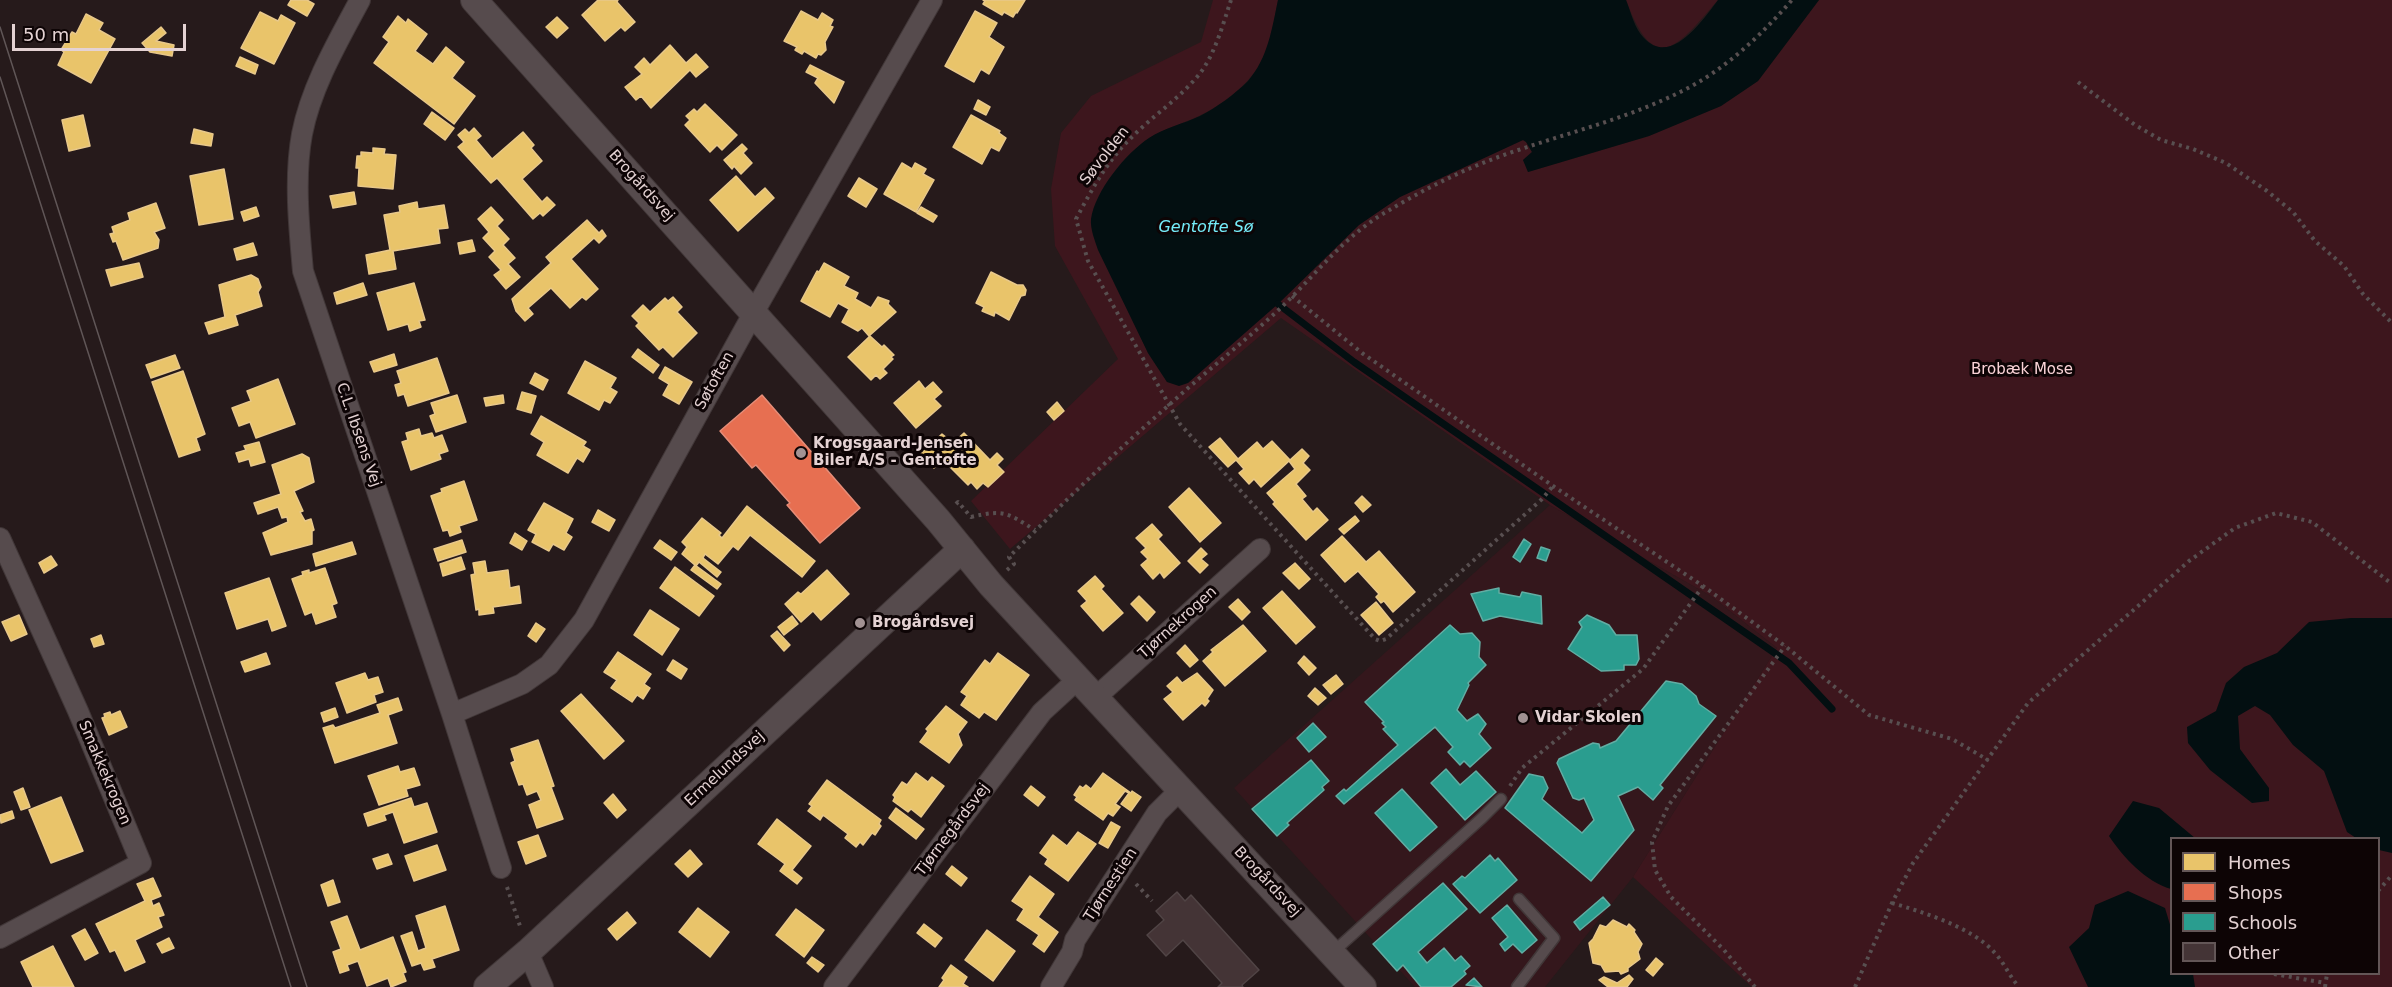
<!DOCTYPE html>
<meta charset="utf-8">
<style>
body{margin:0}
#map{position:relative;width:2392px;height:987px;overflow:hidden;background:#261a1b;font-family:"DejaVu Sans",sans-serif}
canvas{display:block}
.legend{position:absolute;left:2170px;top:837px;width:210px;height:138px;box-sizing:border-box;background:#0d0405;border:2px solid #635657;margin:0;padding:8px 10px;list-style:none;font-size:18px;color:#e4d2d3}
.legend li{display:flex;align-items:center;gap:12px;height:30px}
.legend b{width:30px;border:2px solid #635657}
.scale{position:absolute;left:12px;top:24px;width:174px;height:27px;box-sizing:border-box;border:3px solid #e4d2d3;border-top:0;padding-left:8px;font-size:18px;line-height:21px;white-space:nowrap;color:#e4d2d3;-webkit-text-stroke:4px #0d0405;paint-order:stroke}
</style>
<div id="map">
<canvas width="2392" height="987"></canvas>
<ul class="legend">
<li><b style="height:16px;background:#e9c46a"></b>Homes</li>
<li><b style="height:16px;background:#e76f51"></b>Shops</li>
<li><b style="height:16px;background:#2a9d8f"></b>Schools</li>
<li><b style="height:16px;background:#443436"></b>Other</li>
</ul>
<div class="scale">50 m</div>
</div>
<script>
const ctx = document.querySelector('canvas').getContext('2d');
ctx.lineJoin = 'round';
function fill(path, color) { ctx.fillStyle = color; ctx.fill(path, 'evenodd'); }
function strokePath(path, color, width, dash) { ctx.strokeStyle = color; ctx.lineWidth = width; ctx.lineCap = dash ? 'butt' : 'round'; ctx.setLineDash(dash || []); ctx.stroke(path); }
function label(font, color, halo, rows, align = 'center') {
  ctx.font = font + ' "DejaVu Sans",sans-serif'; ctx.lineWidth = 6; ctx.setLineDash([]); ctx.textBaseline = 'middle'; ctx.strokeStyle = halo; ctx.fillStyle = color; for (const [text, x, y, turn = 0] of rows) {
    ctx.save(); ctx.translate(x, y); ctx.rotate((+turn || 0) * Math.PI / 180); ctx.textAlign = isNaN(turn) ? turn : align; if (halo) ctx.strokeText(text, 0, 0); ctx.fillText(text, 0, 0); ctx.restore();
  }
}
fill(new Path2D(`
 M1550,505L1711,596L1777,648L1633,877L1545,987H1415L1234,788Z`), '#34171c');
fill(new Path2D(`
 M1213,0H1278C1274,21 1271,44 1261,62C1249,85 1222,105 1199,116C1182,124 1163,129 1148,139C1130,152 1118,169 1105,187L1125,303L1148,353L1167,382L1278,304L1359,225L1374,214L1400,197L1523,140L1526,142L1532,152L1523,160L1528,172L1649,136L1721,106L1758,81L1819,0H2392V987H1752L1633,877L1777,648L1711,596L1550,505L1281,318L1010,549L971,501L1118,359L1055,246L1051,189L1061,133L1091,96L1201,42ZM2172,838H2378V974H2172Z
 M1626,0H1718C1678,46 1655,79 1626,0Z`), '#3d161d');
fill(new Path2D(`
 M1278,0H1626C1631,12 1634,28 1644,38C1671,67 1702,21 1718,0H1819L1758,81L1721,106L1649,136L1528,172L1523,160L1532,152L1526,142L1523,140L1400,197L1359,225L1278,304L1188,383L1179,386L1167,382L1148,353L1098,250C1095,241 1090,229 1091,219C1095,191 1126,153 1149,138C1164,128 1183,124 1200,116C1216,108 1235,94 1248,81C1268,58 1272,28 1278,0Z
 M2351,618H2392V853L2379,850L2378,838H2356L2347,832L2324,771L2293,745L2270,715L2255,706L2238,716L2240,749L2269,788V801L2252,803L2210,770L2188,743L2187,727L2216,711L2226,683L2244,667L2277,653L2309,622Z
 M2133,801L2159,808L2195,838H2172L2171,889C2146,882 2123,857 2109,836Z
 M2128,891L2165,908L2171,928L2172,974H2193L2195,987H2088L2069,947L2089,928L2095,905Z`), '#030f11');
const homes = new Path2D(`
 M291,0H307L314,4L307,16L288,5Z
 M598,0H618L617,2L635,22L625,31L621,27L605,41L582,15Z
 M983,0H1025L1017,13L1016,12L1013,17L1004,12L1002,15L983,4L985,1Z
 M801,11L818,20L822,13L833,20L830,26L833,27L825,42L826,50L821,55L818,54L816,58L804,51L802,54L795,50L797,47L784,41Z
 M975,11L997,23L989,37L1004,47L989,74L981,69L974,82L945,66Z
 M260,12L278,21L281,15L295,23L274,64L241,48Z
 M86,14L103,23L99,30L115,39L91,83L58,65L64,52L61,50L72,32L76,34Z
 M398,16L406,23L408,19L427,34L415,51L433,64L446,47L464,62L452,78L475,96L454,124L374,63L389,42L383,37Z
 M557,17L568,28L557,38L546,27Z
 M161,27L166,33L156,41L174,45L172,56L150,52L142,43Z
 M670,45L686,63L696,54L708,67L696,77L690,70L651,108L641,96L636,100L625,87L642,74L635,67L644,58L650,65Z
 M240,57L258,65L255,74L236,66Z
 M810,65L844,82L834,103L815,83L818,78L806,72Z
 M978,100L990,107L986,115L974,109Z
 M705,104L737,135L722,150L717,145L710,152L685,125L690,120L686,116L694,109L697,112Z
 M432,112L454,128L445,140L424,124Z
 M83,115L90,146L69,151L62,120Z
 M971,115L1000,131L999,133L1006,138L999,151L991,147L982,164L953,147Z
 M474,128L481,136L476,140L492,159L523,132L534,145L531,148L542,161L522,179L542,202L547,197L555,205L543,216L540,213L533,219L497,178L491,183L458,147L464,142L458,135L465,129L469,133Z
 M194,129L213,134L211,146L191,143Z
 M742,144L747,149L743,153L752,163L741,174L734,166L732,169L724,160Z
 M373,148L385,149L384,154L396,155L393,189L358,186L359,168H356L357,156H361V152L373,153Z
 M902,163L912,169L915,163L926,169L923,174L934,180L916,212L884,194Z
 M224,169L233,219L199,225L190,176Z
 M736,176L755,197L765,188L774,198L738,231L710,200Z
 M859,178L877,189L866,207L848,196Z
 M354,192L356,204L333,208L330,196Z
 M417,202L418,209L444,205L448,228L438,229L440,243L393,251L396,269L369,274L366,255L390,250L384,215L400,212L399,206Z
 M156,203L165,228L154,232L159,240L158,248L123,260L116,241L113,242L110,234L114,233L112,227L130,220L128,213Z
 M256,207L259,216L244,221L241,212Z
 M491,207L503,220L497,226L509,239L503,245L515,258L508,264L520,277L506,289L494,275L501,270L489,257L495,251L483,238L489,232L478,219Z
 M921,207L937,216L933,222L917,213Z
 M587,220L599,233L602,230L606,236L599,243L594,238L571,259L598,289L586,300L582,297L570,308L551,288L528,308L533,314L525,321L516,311L512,299L551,263L546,257Z
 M472,240L475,251L460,254L458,243Z
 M253,243L257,255L237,260L234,249Z
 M139,263L143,277L111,286L106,270Z
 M824,263L849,277L844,286L858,293L855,299L871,308L878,297L889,301L888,304L896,312L869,336L862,328L858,331L842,322L849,309L838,303L830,317L801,301L817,271L819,272Z
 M991,272L1017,285H1023L1026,290L1025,295L1021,296L1009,320L995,312L994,316L982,311L984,307L976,303Z
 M251,275L258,279L261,287L258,292L262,306L235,315L238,325L209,334L205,323L225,317L219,285Z
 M363,283L367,295L337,304L334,293Z
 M414,283L425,320L419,321L421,327L410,331L408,324L388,330L377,293Z
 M673,297L682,307L677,312L697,333L673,357L663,347L659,350L636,326L639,323L632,316L643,305L650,312L665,298L668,301Z
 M870,336L882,347L884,345L894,355L891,357L893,359L883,369L887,373L880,379L876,375L871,380L848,357Z
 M638,349L659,365L653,373L632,357Z
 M394,354L397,365L374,372L370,362Z
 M175,355L180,368L151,378L146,365Z
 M437,358L449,393L408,406L404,394L398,396L395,385L401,383L397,371Z
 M585,361L616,378L610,388L617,392L610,403L604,400L599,410L568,393Z
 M665,367L692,382L679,404L663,395L669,384L659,378Z
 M183,371L205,434L196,438L200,450L179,457L152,382Z
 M535,373L548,380L543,390L530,383Z
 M278,379L295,424L256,438L250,422L239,426L232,408L251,401L247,391Z
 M919,381L925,389L933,382L942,392L934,399L941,406L916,428L894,403Z
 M522,392L536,396L531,413L517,409Z
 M457,395L466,422L436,432L430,416L435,414L431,403Z
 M503,395L504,403L486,406L484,398Z
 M1057,402L1064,411L1054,420L1047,412Z
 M541,416L586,442L583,446L590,450L583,462L577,458L568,473L537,455L544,442L531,434Z
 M419,429L421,436L432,433L434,438L442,435L448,451L439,454L441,459L411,470L402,442L408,440L406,433Z
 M964,433L990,460L997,453L1003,459L997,465L1004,472L988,487L983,483L977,489L971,482L968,485L943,460L934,468L920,454L942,434L947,438L938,446L944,451Z
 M1220,438L1238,459L1257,442L1263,449L1272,441L1290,460L1302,449L1309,456L1303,463L1310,470L1296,484L1306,496L1302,499L1313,512L1317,508L1328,520L1306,540L1273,504L1275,502L1267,493L1295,469L1289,461L1261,487L1254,479L1249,484L1239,473L1244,469L1236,460L1228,467L1209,447Z
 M259,442L265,462L251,466L249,459L239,462L236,453L246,450L244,446Z
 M302,454L309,458L314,482L294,491L303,511L300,512L305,521L311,519L314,530L312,531V544L271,555L263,533L288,522L287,517L282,518L278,507L258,514L254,503L281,494L272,465Z
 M464,481L477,520L459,526L461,532L450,536L448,530L443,531L431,496L442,492L441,489Z
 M1189,488L1221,523L1200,542L1169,507Z
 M1362,496L1371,505L1363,512L1355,503Z
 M544,503L573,519L566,533L572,537L564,550L553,544L549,551L532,542L536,534L528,530Z
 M747,506L815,561L802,577L750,535L738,550L733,546L718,564L705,554L703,558L721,572L717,577L699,562L696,566L682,554L687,547L682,542L702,518L721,533L719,535L722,538Z
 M598,510L615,520L609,531L592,522Z
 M1355,516L1359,521L1344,534L1339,529Z
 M1152,524L1162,535L1158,539L1180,563L1164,578L1160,572L1153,579L1141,565L1148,559L1141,552L1146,548L1136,538Z
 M515,533L527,541L522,550L510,543Z
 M1342,536L1366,562L1379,551L1415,592L1393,612L1384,601L1381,603L1376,597L1379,594L1358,571L1345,582L1321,555Z
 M462,540L466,552L438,561L434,549Z
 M660,540L677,552L671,560L654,548Z
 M352,542L356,554L316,566L313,554Z
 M1201,548L1207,554L1201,559L1208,565L1200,573L1188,561Z
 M51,556L57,565L44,573L39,563Z
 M461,557L465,569L443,576L440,564Z
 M485,561L487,573L508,570L510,588L519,586L521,603L493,607L494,613L479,615V609L476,610L471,575L475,574L473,563Z
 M1295,563L1310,579L1299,589L1283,573Z
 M695,565L721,584L717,589L691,570Z
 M675,567L714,596L699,616L660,588Z
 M325,568L337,603L332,605L336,617L316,624L312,612L305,615L292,579L303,575L302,572L309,570V573Z
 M827,570L849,594L821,620L813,611L801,622L785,604L798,592L801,594Z
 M1095,576L1104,586L1101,589L1123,613L1103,631L1081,606L1087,601L1078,591Z
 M269,578L286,626L272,631L268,619L237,629L225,593Z
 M1282,591L1315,627L1296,644L1263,608Z
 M1139,596L1155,612L1147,621L1131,604Z
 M1238,599L1250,612L1242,620L1229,607Z
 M1376,602L1393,623L1379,635L1361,615Z
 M650,610L679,629L662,655L634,635Z
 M19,615L27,634L11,641L2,622Z
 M792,616L798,624L784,635L778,627Z
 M536,623L545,629L536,642L528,636Z
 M1243,625L1266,651L1225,686L1203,661L1213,652L1211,650Z
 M777,631L790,645L784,651L771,636Z
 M101,635L104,644L94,647L91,639Z
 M1185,645L1198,660L1190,667L1177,653Z
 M618,652L651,674L644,684L650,688L643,699L637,695L632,702L611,688L617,680L604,672Z
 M266,653L270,664L245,672L241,662Z
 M998,653L1029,675L996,720L984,712L979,718L961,705L967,696L961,692L985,660L990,664Z
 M1304,656L1316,668L1309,675L1298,663Z
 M673,660L687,669L681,679L667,670Z
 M365,673L368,680L378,677L383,692L374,695L376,702L347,713L336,683Z
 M1197,673L1213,690L1207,699L1209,701L1205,706L1202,703L1183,720L1164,699L1173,692L1167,686L1177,677L1182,683Z
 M1336,675L1343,684L1331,694L1323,685Z
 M1315,688L1326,698L1318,705L1308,696Z
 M581,694L624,741L604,759L561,711Z
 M398,698L402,710L388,715L397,743L335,763L323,728L333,725L335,728L380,713L377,705Z
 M946,706L967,722L958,734L962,745L949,763L920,742L928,731L926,729Z
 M335,708L338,717L324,722L321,713Z
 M120,711L127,727L109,735L102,718L105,717L104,714L110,712L111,715Z
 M538,740L554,786L551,787L563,819L537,828L529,805L541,800L537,791L527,795L523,784L519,785L511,763L515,761L511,749Z
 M398,766L400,772L414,768L420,785L406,789L408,796L379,805L368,776Z
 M916,773L928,782L932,777L944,786L921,817L911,809L908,812L893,801L895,797L893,795L902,782L907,785Z
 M1103,773L1131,793L1132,791L1141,797L1131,811L1121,804L1129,793L1125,791L1115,804L1120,807L1113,816L1108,813L1103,820L1075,800L1077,797L1074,795L1080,786L1083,788L1086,785L1091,789Z
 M827,780L881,820L879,824L881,826L875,835L872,833L863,845L860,842L856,847L845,838L848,834L823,815L820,820L808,811L812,806L809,804Z
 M1031,786L1045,797L1038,806L1024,795Z
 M23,788L30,807L21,810L14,792Z
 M613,794L626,810L617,818L604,803Z
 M61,797L83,851L51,863L29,810Z
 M411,798L414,807L427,803L437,832L404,843L393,812L384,815L386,820L368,826L364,814Z
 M896,808L924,829L916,839L889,818Z
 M12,811L14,818L1,823L0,815Z
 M777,819L811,846L792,870L802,878L797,884L780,871L785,864L758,844Z
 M1111,822L1120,827L1108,848L1099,843Z
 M1078,832L1096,844L1068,881L1045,864L1048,859L1040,853L1053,835L1067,846Z
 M538,835L546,856L526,864L518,842Z
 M437,845L446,870L414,881L405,856Z
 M690,850L702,864L688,877L675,864Z
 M388,854L392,864L377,869L373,859Z
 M952,866L967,878L961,886L946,874Z
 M1030,876L1054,894L1038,917L1058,932L1044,952L1033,944L1039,935L1017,920L1024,909L1012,901Z
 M153,878L161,896L151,900L153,906L159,903L164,915L158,917L162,927L135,940L145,962L125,971L115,950L110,952L96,924L145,901L137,884Z
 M333,880L340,902L328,906L321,885Z
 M445,906L459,950L432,959L435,967L424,970L421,963L412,966L401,936L412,932L418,951L426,948L416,916Z
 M698,908L729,932L710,957L679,932Z
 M796,909L824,930L804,957L776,935Z
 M627,912L636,923L617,940L608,929Z
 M347,916L360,950L393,937L406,972L403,973L406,981L391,987L388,978L367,986L358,961L347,965L349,970L340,973L333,952L341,949L331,922Z
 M1613,920L1627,927L1629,924L1635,930L1634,932L1642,944L1638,952L1640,959L1628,968V971L1621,974L1619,971L1605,972L1601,965L1593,963L1589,943L1593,939L1600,925L1606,927Z
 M924,924L942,938L935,947L917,933Z
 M85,929L98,953L85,960L72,936Z
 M987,930L1015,951L993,981L965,960Z
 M169,938L174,948L162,953L157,944Z
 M53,946L74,987H33L21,962Z
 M812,957L824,965L818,972L807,963Z
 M1656,958L1663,964L1653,976L1646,970Z
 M951,965L967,977L963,984L968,987H939L944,980L942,978Z
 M1629,975L1633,979L1627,987H1608L1599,980L1604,977L1617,983Z`);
fill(homes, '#e9c46a');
strokePath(homes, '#e8c88a', 1.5);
const shops = new Path2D(`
 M762,395L860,508L820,543L787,505L790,503L756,465L752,468L720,431Z`);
fill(shops, '#e76f51');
strokePath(shops, '#e68d78', 1.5);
const schools = new Path2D(`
 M1524,539L1531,544L1520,562L1513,557Z
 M1541,547L1550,550L1546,561L1537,558Z
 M1499,588V593L1520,597L1522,592L1541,596L1542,624L1500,616L1483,621L1471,594Z
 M1587,615L1609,625L1616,635H1637L1639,659L1636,665H1624V670L1601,671L1568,649L1582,627L1579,622Z
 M1450,625L1460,634L1472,633L1480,642L1479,657L1486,665L1468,683L1469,685L1457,710L1467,721L1478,714L1486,724L1479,734L1491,748L1470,767L1464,761L1460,765L1448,752L1453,747L1435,727L1344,804L1336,796L1344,789L1346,791L1398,745L1383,729L1386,727L1382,723L1384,722L1365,702Z
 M1666,681L1682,684L1696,696L1699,704L1716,716L1660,785L1663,788L1653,800L1638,787L1618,796L1634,830L1591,881L1505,808L1529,774L1543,777L1548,788L1542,799L1582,833L1594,820L1584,798L1579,800L1573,798L1557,763L1559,759L1593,743L1599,744L1600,748L1616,741Z
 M1313,723L1326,737L1309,752L1297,738Z
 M1311,760L1329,781L1322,787L1324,790L1287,823L1289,825L1277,836L1252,809Z
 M1446,769L1460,785L1476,771L1496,792L1465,820L1431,783Z
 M1402,789L1437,827L1410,851L1375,813Z
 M1490,855L1495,861L1498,858L1517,880L1480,913L1453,884L1462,876L1465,878Z
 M1443,883L1467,909L1418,952L1427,963L1444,948L1455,961L1461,956L1470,966L1464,971L1466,974L1451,987H1421L1403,965L1397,971L1373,944Z
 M1603,897L1610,905L1580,930L1574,922Z
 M1507,905L1537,940L1522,953L1513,944L1505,951L1500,944L1508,937L1492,918Z
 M1474,978L1482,987L1466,985Z`);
fill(schools, '#2a9d8f');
strokePath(schools, '#62ada3', 1.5);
strokePath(new Path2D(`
 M1278,304L1354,362L1789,663L1832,709`), '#030f11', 7);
const building = new Path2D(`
 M1177,892L1185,901L1191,895L1259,970L1242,985L1243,987H1218L1222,983L1183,940L1166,956L1147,935L1164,920L1156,911Z`);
fill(building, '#443436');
strokePath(building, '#504445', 1.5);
const service = new Path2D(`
 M1332,953L1482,818L1501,799
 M1517,987L1554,938L1519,899`);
const minor = new Path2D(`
 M360,0C338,41 311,87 302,134C294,177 299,228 303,271L452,714L501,868
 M0,538L78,711L141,863L0,938
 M1095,698L1260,549
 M452,714L522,684L549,665L584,620L754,312L932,0
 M528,952L543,987
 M834,987L1042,712L1078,679
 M1051,987L1072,952L1075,940L1157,813L1181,789`);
const tertiary = new Path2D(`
 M474,0L938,520L991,585L1363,987
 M487,987L528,952L962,549`);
strokePath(service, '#413738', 13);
strokePath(minor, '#413738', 22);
strokePath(tertiary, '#413738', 28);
strokePath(new Path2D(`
 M1231,0C1223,24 1216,51 1201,72C1181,98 1152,116 1130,139C1107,161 1091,191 1076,219L1088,261L1180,424L1375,639L1380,641L1386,639L1542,499L1553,486
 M2078,82L2135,125L2161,140L2193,149L2226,163L2267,191L2293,212L2315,241L2344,266L2363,294L2392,323
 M1292,296L1362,353L1553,486L1703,586L1785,646L1869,715L1952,739L1988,760
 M956,504L958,502L971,517C1005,509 1007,513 1035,530
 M1007,570L1014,564L1009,557C1061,505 1114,453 1169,405C1203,374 1239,346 1273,315C1309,283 1339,241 1381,215C1419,192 1461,170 1504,155C1565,133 1629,119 1688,88C1728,67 1762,34 1792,0
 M1510,786L1522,768L1643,669L1703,586
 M1136,884L1152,901
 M507,887L521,929
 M2378,891L2392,875
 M1892,903C1923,912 1973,928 1994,952C2004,962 2009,976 2019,987
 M2274,974L2325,983
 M1755,987L1724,950L1671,897L1655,870L1652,842L1668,806L1785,646
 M1855,987L1892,903L1913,863L2028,703L2189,561L2235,528L2276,513L2312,522L2392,584
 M2325,987L2327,974`), '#584f50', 4, [3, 4.5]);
strokePath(service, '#564b4d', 10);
strokePath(minor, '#564b4d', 20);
strokePath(tertiary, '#564b4d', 26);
strokePath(new Path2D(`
 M0,27L307,987
 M0,77L291,987`), '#605657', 1.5);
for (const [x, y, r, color] of [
 [801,453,6,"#a29293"],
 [860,623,6,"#a29293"],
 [1523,718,6,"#a29293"]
]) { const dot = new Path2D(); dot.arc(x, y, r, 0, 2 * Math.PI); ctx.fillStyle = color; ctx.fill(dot); strokePath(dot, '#0d0405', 2); }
label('15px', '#e4d2d3', '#0d0405', [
 ["Søvolden",1105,156,-52],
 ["Brogårdsvej",641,186,48],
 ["Søtoften",715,381,-61],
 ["C.L. Ibsens Vej",358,435,71],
 ["Tjørnekrogen",1178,623,-42],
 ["Ermelundsvej",725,769,-43],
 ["Smakkekrogen",104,773,67],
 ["Tjørnegårdsvej",953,830,-53],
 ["Brogårdsvej",1267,882,47],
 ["Tjørnestien",1111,885,-57]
]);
label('15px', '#fad3d7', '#0d0405', [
 ["Brobæk Mose",2022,370]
]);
label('bold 15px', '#e4d2d3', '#0d0405', [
 ["Krogsgaard-Jensen",813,444],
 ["Biler A/S - Gentofte",813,461],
 ["Brogårdsvej",872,623],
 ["Vidar Skolen",1535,718]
], 'left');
label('italic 16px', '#75ecf9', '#0d0405', [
 ["Gentofte Sø",1206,228]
]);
</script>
